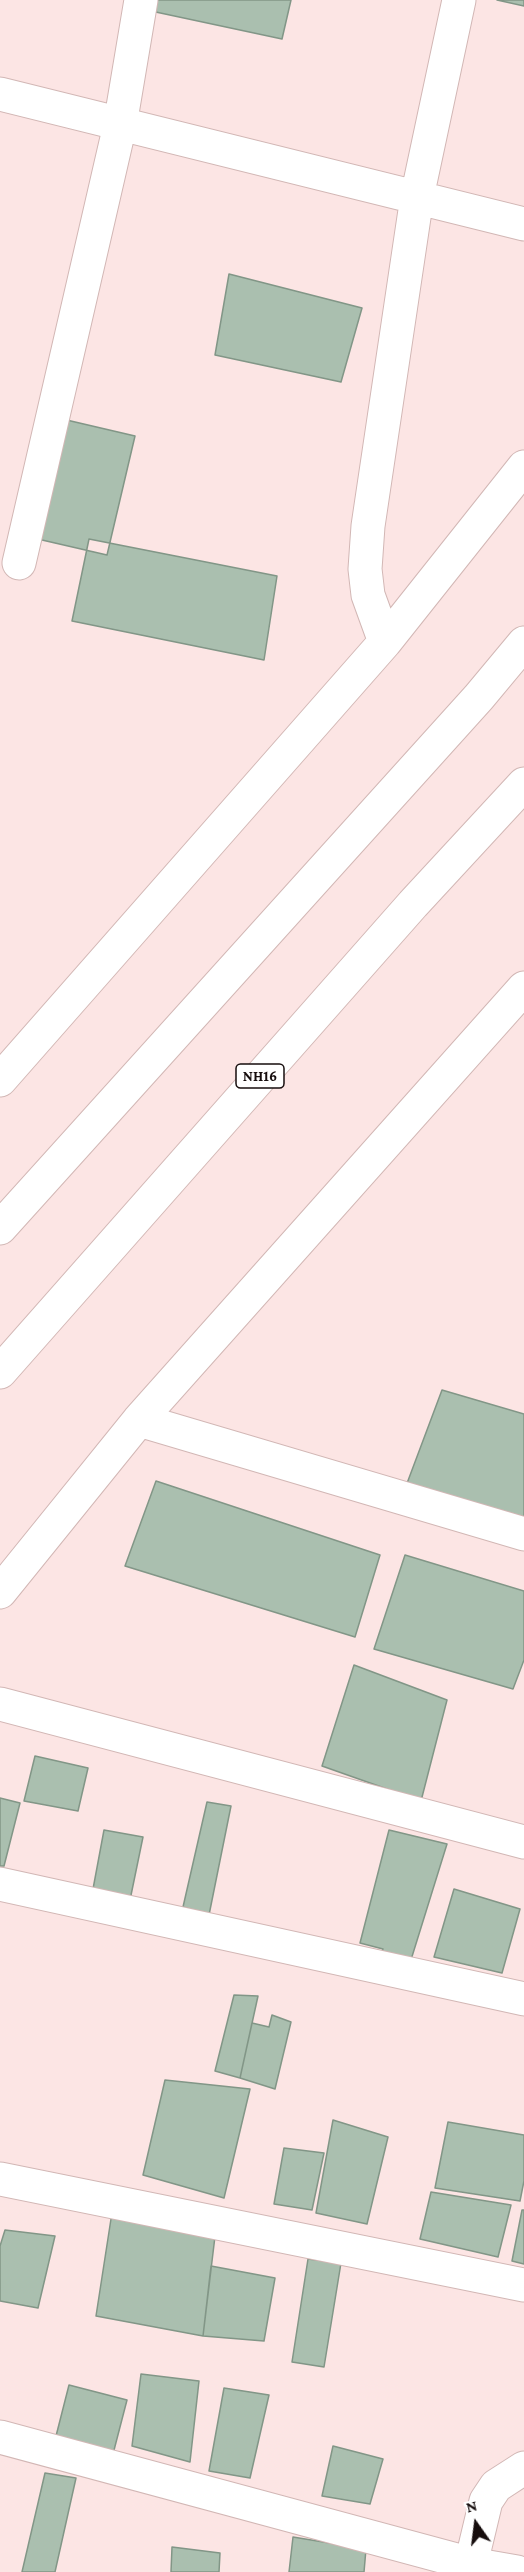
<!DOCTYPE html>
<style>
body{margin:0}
#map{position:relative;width:524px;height:2572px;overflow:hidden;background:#fce5e4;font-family:"Crimson Pro",serif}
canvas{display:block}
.north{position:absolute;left:446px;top:2494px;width:60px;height:60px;-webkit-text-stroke:4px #fff;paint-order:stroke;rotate:346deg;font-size:16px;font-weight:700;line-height:24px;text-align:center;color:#160d0d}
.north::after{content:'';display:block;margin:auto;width:21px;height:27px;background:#160d0d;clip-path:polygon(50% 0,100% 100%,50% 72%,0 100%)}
</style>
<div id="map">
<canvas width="524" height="2572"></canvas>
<div class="north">N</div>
</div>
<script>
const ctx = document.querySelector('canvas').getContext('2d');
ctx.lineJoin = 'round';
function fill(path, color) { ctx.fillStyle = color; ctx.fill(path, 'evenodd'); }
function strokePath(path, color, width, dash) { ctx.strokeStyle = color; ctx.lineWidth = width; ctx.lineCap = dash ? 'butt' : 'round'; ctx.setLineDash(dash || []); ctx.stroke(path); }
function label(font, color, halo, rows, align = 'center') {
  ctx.font = font + ' "Crimson Pro",serif'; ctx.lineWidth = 4.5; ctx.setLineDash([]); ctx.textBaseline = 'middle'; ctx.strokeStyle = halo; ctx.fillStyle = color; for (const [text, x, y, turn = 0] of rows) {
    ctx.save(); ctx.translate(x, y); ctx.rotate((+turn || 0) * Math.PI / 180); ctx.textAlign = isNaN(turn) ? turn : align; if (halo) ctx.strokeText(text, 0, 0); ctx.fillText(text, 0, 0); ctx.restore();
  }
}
const building = new Path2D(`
 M153,0H291L282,39L151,11Z
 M497,0H524V6Z
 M229,274L362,308L341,382L215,355Z
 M58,418L135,436L107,555L29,537Z
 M89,539L277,576L264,660L72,621Z
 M442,1390L524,1414V1517L406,1486Z
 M156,1481L380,1555L355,1637L125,1566Z
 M405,1555L524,1591V1660L513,1689L374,1649Z
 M354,1665L447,1700L421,1801L322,1766Z
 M35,1756L88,1768L78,1811L24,1801Z
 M0,1798L20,1803L4,1866H0Z
 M207,1802L231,1806L209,1915L183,1907Z
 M104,1830L143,1837L130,1900L93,1889Z
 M389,1830L447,1844L410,1963L379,1958L383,1949L360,1943Z
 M454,1889L520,1909L502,1973L434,1957Z
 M234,1995L258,1996L240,2078L215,2071Z
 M272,2015L291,2022L275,2089L240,2078L252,2023L269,2027Z
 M165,2080L250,2089L224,2198L143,2175Z
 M333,2120L388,2137L367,2224L316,2213Z
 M448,2122L524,2135V2181L520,2201L435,2188Z
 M284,2148L324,2153L312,2210L274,2204Z
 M431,2192L511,2205L498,2257L420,2239Z
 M113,2206L216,2228L203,2336L96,2316Z
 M522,2210H524V2264L512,2261Z
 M5,2230L55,2236L38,2308L0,2301V2246Z
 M308,2259L341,2263L324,2367L292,2362Z
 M211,2266L275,2278L264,2341L203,2336Z
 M141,2374L199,2381L190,2462L132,2446Z
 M69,2385L127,2400L113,2454L55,2440Z
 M224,2388L269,2395L250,2478L209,2471Z
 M333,2446L383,2459L370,2504L322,2496Z
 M45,2473L76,2478L55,2572H22Z
 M293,2537L366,2549L364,2572H289Z
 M172,2547L220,2553L219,2572H171Z`);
fill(building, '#aabfaf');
strokePath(building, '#829687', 1.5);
const minor = new Path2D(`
 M0,94L524,224
 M19,563L120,125L141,0
 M385,642L368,595L365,569L368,526L417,197L459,0
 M0,1080L385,642L524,467
 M139,1420L524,1534
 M0,1592L139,1420L524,988
 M0,1704L524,1842
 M0,1884L524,1999
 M0,2179L524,2285
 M0,2437L471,2564L517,2572
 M469,2572L486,2501L496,2486L524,2468`);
const highway = new Path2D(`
 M0,1228L479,697L524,643
 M0,1372L413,904L524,784`);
strokePath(minor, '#d2b7b5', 35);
strokePath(highway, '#d2b7b5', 35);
strokePath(minor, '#fff', 33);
strokePath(highway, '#fff', 33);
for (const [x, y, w] of [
 [260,1076,48]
]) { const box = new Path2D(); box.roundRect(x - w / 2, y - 12, w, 24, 4.5); ctx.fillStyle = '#fff'; ctx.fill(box); strokePath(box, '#160d0d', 1.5); }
label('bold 15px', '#160d0d', null, [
 ["NH16",260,1076]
]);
</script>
